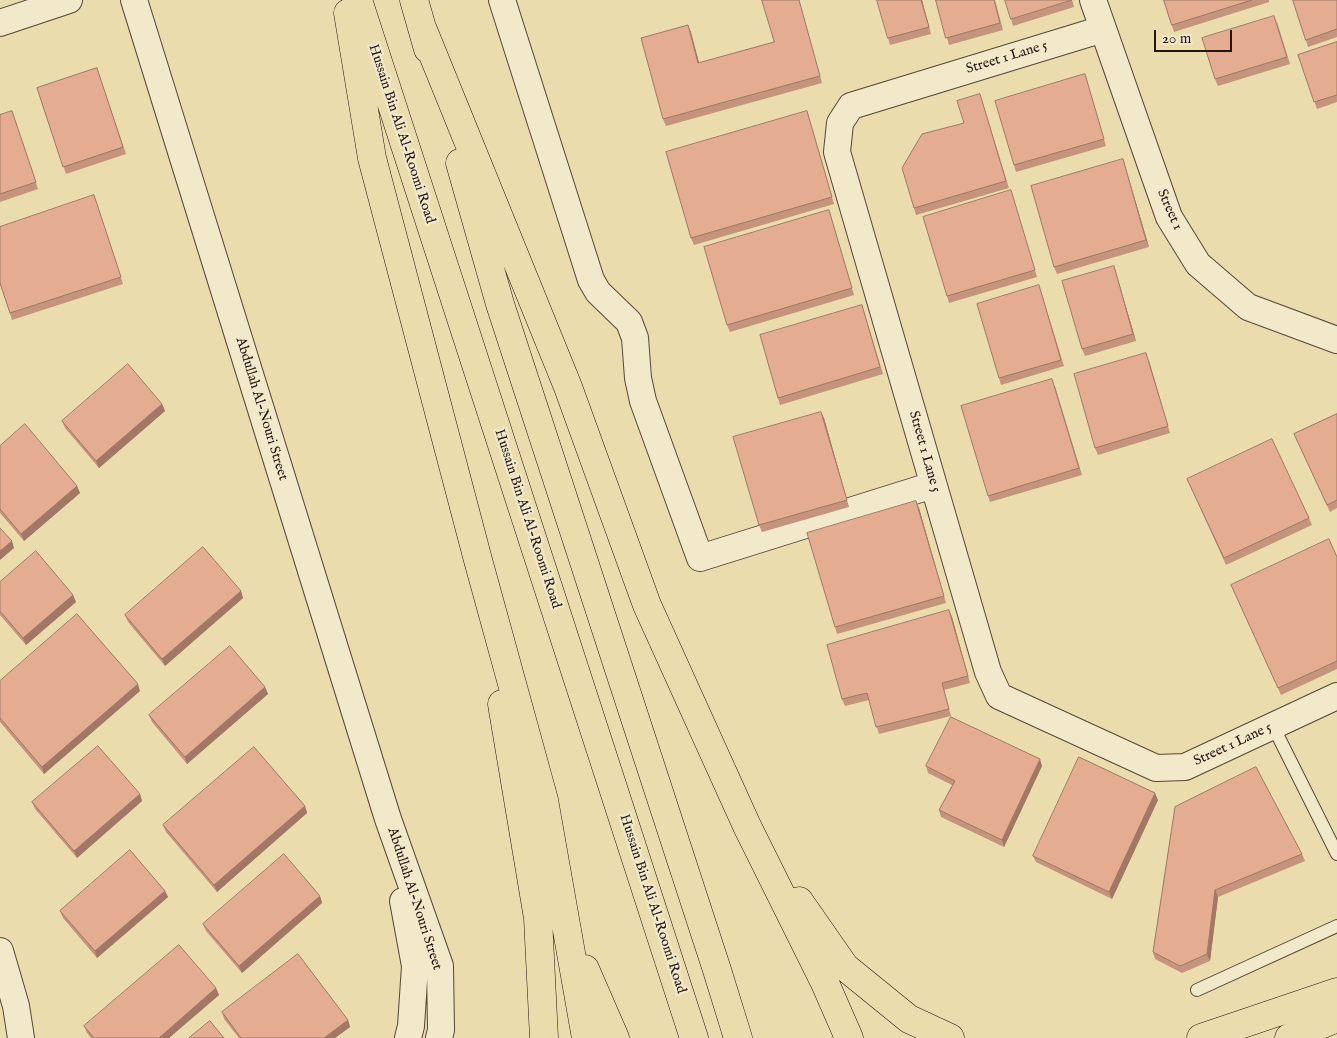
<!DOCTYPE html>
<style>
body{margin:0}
#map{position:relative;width:1337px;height:1038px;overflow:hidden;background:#ebdcae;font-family:"IM FELL English",serif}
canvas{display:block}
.scale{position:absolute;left:1154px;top:30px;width:78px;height:22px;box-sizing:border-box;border:2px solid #221612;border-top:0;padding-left:6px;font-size:15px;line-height:18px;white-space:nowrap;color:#221612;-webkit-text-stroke:4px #f2e8ca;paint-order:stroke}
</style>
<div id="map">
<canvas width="1337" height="1038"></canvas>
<div class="scale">20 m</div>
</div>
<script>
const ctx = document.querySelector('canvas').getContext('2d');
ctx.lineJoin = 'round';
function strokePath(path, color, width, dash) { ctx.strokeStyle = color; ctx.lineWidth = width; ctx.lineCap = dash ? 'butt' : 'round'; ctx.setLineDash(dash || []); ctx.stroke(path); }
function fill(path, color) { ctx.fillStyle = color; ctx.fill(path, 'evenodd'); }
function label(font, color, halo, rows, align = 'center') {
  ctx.font = font + ' "IM FELL English",serif'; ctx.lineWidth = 4.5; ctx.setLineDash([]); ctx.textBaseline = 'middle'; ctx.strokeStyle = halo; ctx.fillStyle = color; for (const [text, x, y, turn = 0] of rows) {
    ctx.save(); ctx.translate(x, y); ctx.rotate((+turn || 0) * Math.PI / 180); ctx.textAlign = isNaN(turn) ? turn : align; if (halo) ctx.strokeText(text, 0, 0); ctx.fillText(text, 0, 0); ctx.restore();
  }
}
const lane = new Path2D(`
 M1273,726L1337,854
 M1197,990L1337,926`);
const street = new Path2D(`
 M134,0L388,819L440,966L441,1030L439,1038
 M502,0L591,280L598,292L629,322L635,338L638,378L643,401L700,558L933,485
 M1093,0L1169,217L1198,264L1248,307L1337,340
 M0,23L69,0
 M1103,29L851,106L840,123L837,152L988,672L999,696L1156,768L1185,767L1337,696
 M403,901L415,966L411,1026L408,1038
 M0,951L16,1006L21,1038`);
const highway = new Path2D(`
 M358,0L694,1038
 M414,0L428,49
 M348,13L372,158L478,560L544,800L586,1038
 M423,30L568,387L647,605L747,826L825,983L849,1038
 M460,163L500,304L717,970L738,1038
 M502,704L538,918L544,1038
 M799,901L845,967L909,1019L950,1038
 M585,969L615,1038
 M1201,1038L1337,992
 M1289,1038L1337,1018`);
strokePath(lane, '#544839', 14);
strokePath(street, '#544839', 28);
strokePath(highway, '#221612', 29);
strokePath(lane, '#f2e8ca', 12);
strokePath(street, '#f2e8ca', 26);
strokePath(highway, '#ebdcae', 28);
fill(new Path2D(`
 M762,0H799L822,83L666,126L663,119L688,25L699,63L774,42Z
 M922,0L931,34L890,45L888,38Z
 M936,0H995L1003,30L949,45Z
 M1072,0L1074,7L1013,26L1011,19Z
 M1164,0H1269V2L1174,32Z
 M1293,0H1337V37L1308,47Z
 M1277,22L1290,64L1218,86L1215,79Z
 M1337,42V102L1317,109L1298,55Z
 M97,68L126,154L66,174L37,88Z
 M1087,81L1106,146L1016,172L1014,165Z
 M980,94L1009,188L916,215L914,208Z
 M12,111L38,189L0,202V115Z
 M807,111L834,204L694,245L691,238Z
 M1123,159L1149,247L1057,274L1054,267Z
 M94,195L123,284L12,320L0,283Z
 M1013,197L1037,277L949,303L947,296Z
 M831,217L854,295L730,332L727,325Z
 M1114,266L1136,341L1085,356L1082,349Z
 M1039,285L1064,366L1001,385L999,378Z
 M862,305L883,374L780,405L778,398Z
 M1149,360L1170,433L1098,455L1095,448Z
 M1055,386L1082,475L990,502L988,496Z
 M162,404L165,411L99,468L65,428L62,421Z
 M1337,414V508L1330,512L1294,434Z
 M824,418L849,507L762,532L759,525Z
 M0,446L77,486L80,493L24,541L0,513Z
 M1187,479L1309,518L1312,525L1226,565Z
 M919,508L946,603L837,634L835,627Z
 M1337,557V669L1281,695L1231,585Z
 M0,582L73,595L76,602L26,645L0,615Z
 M241,591L243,598L165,666L128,622L125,615Z
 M952,617L970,683L944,690L951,716L879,734L869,700L845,706L842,699Z
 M0,681L140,691L44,774L0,722Z
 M265,687L268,694L187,764L152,722L149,715Z
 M926,766H1042L1004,847L941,817L939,810L952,785L928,773Z
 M140,794L142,801L77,858L35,809L32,802Z
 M1158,800L1112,899L1036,862L1033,856Z
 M305,806L307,813L217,892L166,832L163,825Z
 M1175,807L1302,854L1305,861L1218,897L1210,961L1182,973L1155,959L1153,952Z
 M165,891L168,897L97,958L63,918L60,911Z
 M320,896L322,903L242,973L206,931L203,924Z
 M216,988L219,995L169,1038H91L87,1033L84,1026Z
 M222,1012L348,1020L350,1027L335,1038H239L224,1019Z`), '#c4947c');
fill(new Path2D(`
 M921,0H922L931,34L929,27Z
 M688,25L691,32L701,70L698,63Z
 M1123,159L1125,166L1149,247L1146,240Z
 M1114,266L1116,273L1136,341L1133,334Z
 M162,404L165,411L99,468L96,461Z
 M821,412L824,418L849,507L847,500Z
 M77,486L80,493L24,541L21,534Z
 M916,501L919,508L946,603L944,596Z
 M12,541L14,548L0,560V551Z
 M241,591L243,598L165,666L162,659Z
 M73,595L76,602L26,645L23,638Z
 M949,610L952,617L970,683L968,676Z
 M138,684L140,691L44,774L42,767Z
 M265,687L268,694L187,764L185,757Z
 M1040,759L1042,766L1004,847L1002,840Z
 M1155,793L1158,800L1112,899L1109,892Z
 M140,794L142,801L77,858L74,851Z
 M305,806L307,813L217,892L214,885Z
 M1215,890L1218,897L1210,961L1207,954Z
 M165,891L168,897L97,958L95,951Z
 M320,896L322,903L242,973L239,966Z
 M216,988L219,995L169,1038H159Z
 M348,1020L350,1027L335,1038H324Z`), '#a07865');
const building = new Path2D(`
 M762,0H799L820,76L663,119L641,38L688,25L698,63L774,42Z
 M877,0H921L929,27L888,38Z
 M936,0H994L1000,23L946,38Z
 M1005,0H1072L1011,19Z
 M1164,0H1252L1172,25Z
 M1293,0H1337V29L1306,40Z
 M1274,16L1287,57L1215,79L1202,38Z
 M1337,42V95L1314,102L1298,55Z
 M97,68L123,147L63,167L37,88Z
 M1085,74L1104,139L1014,165L995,101Z
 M980,94L1006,181L914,208L902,168L922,134L964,123L957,101Z
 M12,111L36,182L0,194V115Z
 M807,111L832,197L691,238L666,152Z
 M1123,159L1146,240L1054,267L1031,186Z
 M1011,190L1035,270L947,296L923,217Z
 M94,195L121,277L10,313L0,283V227Z
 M829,210L852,288L727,325L704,247Z
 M1114,266L1133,334L1082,349L1062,281Z
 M1039,285L1061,360L999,378L977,304Z
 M862,305L880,367L778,398L760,335Z
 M1146,353L1168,426L1095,448L1074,374Z
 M128,364L162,404L96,461L62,421Z
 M1052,379L1079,468L988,496L961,406Z
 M821,412L847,500L759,525L733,437Z
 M1337,414V500L1327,505L1294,434Z
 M25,424L77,486L21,534L0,509V446Z
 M1272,439L1309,518L1224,558L1187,479Z
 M916,501L944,596L835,627L807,533Z
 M0,528L12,541L0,551Z
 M1329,539L1337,557V661L1278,688L1231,585Z
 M203,547L241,591L162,659L125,615Z
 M36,551L73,595L23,638L0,611V582Z
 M949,610L968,676L942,683L949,709L876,727L867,693L842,699L827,645Z
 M77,614L138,684L42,767L0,718V681Z
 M230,646L265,687L185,757L149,715Z
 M951,717L1040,759L1002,840L939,810L955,781L926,766Z
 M98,746L140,794L74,851L32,802Z
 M254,747L305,806L214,885L163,825Z
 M1079,757L1155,793L1109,892L1033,856Z
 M1256,767L1302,854L1215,890L1207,954L1180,966L1153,952L1175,807Z
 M130,850L165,891L95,951L60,911Z
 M284,854L320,896L239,966L203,924Z
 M179,945L216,988L159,1038H94L84,1026Z
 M298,954L348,1020L324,1038H241L222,1012Z
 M210,1021L224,1038H189Z`);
fill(building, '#e4ac90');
strokePath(building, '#a07865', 1);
label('14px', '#221612', '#f2e8ca', [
 ["Street 1 Lane 5",1007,58,-17],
 ["Hussain Bin Ali Al-Roomi Road",401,134,72],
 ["Street 1",1169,210,66],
 ["Abdullah Al-Nouri Street",261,409,73],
 ["Street 1 Lane 5",924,452,74],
 ["Hussain Bin Ali Al-Roomi Road",527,519,72],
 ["Street 1 Lane 5",1233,745,-25],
 ["Abdullah Al-Nouri Street",414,899,72],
 ["Hussain Bin Ali Al-Roomi Road",652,904,72]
]);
</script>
